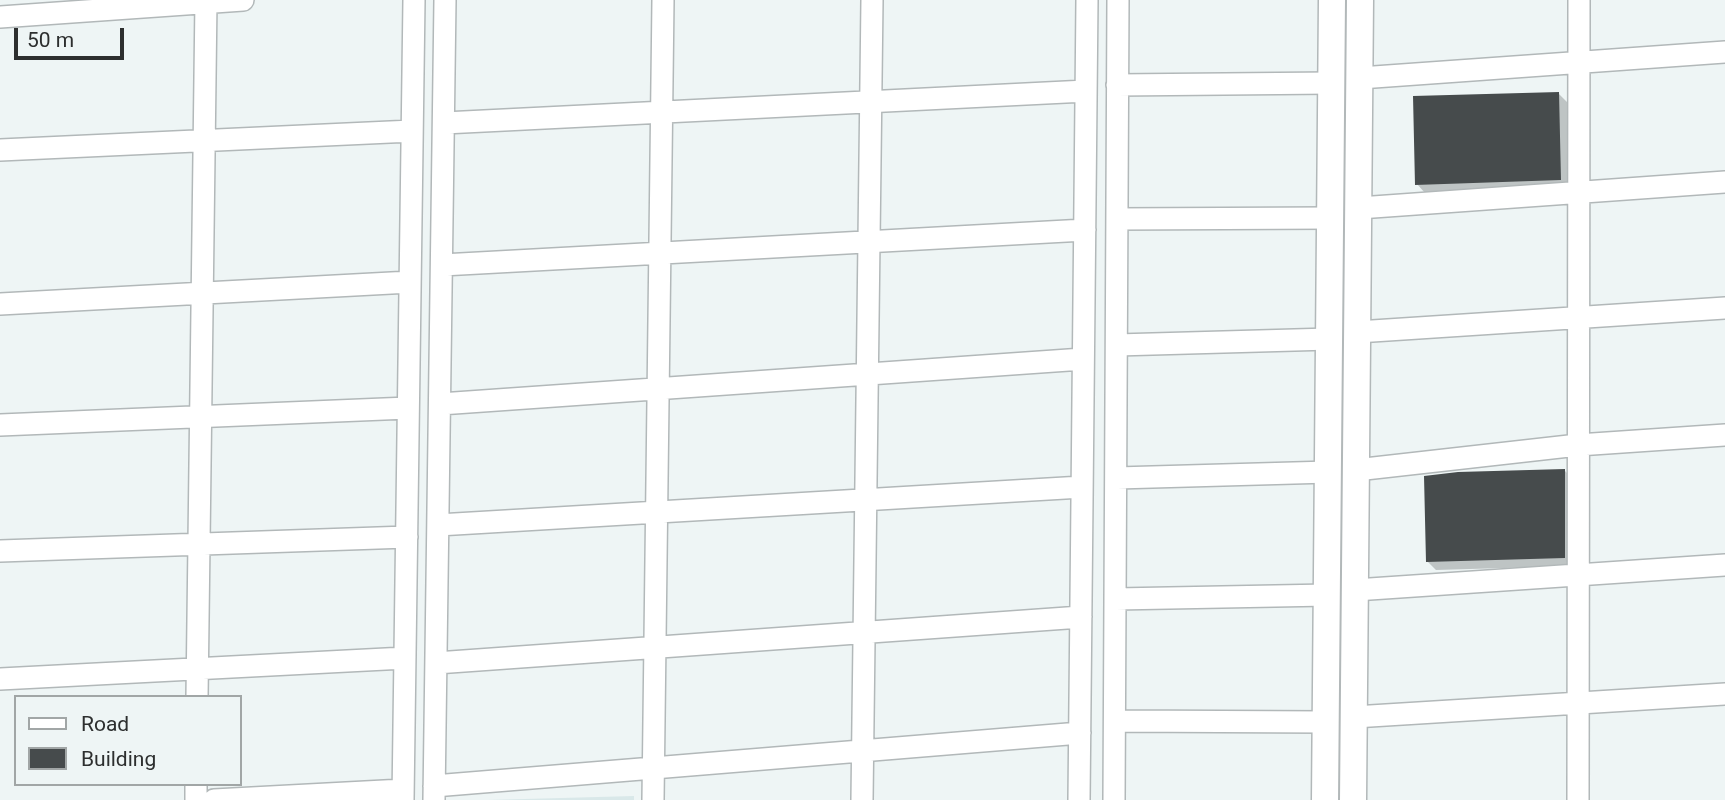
<!DOCTYPE html>
<style>
body{margin:0}
#map{position:relative;width:1725px;height:800px;overflow:hidden;background:#eef5f5;font-family:Roboto,sans-serif}
canvas{display:block}
.legend{position:absolute;left:14px;top:695px;width:228px;height:91px;box-sizing:border-box;background:#eef5f5;border:2px solid #a1a6a6;margin:0;padding:9px 12px;list-style:none;font-size:21px;color:#2d2f2f}
.legend li{display:flex;align-items:center;gap:14px;height:35px}
.legend b{width:35px;border:2px solid #a1a6a6}
.scale{position:absolute;left:14px;top:28px;width:110px;height:32px;box-sizing:border-box;border:4px solid #2d2f2f;border-top:0;padding-left:9px;font-size:21px;line-height:24px;white-space:nowrap;color:#2d2f2f;-webkit-text-stroke:5px #eef5f5;paint-order:stroke}
</style>
<div id="map">
<canvas width="1725" height="800"></canvas>
<ul class="legend">
<li><b style="height:9px;background:#fff"></b>Road</li>
<li><b style="height:19px;background:#464b4c"></b>Building</li>
</ul>
<div class="scale">50 m</div>
</div>
<script>
const ctx = document.querySelector('canvas').getContext('2d');
ctx.lineJoin = 'round';
function fill(path, color) { ctx.fillStyle = color; ctx.fill(path, 'evenodd'); }
function strokePath(path, color, width, dash) { ctx.strokeStyle = color; ctx.lineWidth = width; ctx.lineCap = dash ? 'butt' : 'round'; ctx.setLineDash(dash || []); ctx.stroke(path); }
fill(new Path2D(`
 M634,796V800H488Z`), '#d9e8e9');
fill(new Path2D(`
 M1558,93L1567,102L1568,188L1425,193L1417,184Z
 M1565,471L1573,479V566L1436,570L1427,561Z`), '#0003');
fill(new Path2D(`
 M1559,92L1561,180L1415,185L1413,96Z
 M1565,469V558L1426,562L1424,476L1458,472Z`), '#464b4c');
const minor = new Path2D(`
 M0,17L243,0
 M1360,78L1725,52
 M1117,85L1332,83
 M444,123L1086,91
 M0,150L412,131
 M1359,208L1725,182
 M1117,219L1331,218
 M442,265L1085,230
 M0,304L410,282
 M1357,332L1725,308
 M1117,345L1330,339
 M440,404L1083,359
 M0,425L408,408
 M1356,470L1578,445L1725,435
 M1117,478L1329,472
 M438,525L1082,487
 M0,551L407,537
 M1355,590L1725,565
 M1116,599L1328,595
 M436,663L1081,617
 M0,679L405,658
 M197,697L206,0
 M1354,717L1725,694
 M1115,721L1326,722
 M434,786L1080,733
 M196,800V784
 M214,800L403,790
 M403,800L414,0
 M434,800L445,0
 M653,800L663,0
 M862,800L872,0
 M1079,800L1087,0
 M1114,800L1118,0
 M1578,800L1579,0`);
const major = new Path2D(`
 M1325,800L1332,0
 M1353,800L1360,0`);
strokePath(minor, '#b2b8b9', 24);
strokePath(major, '#b2b8b9', 29);
strokePath(minor, '#fff', 21);
strokePath(major, '#fff', 26);
</script>
